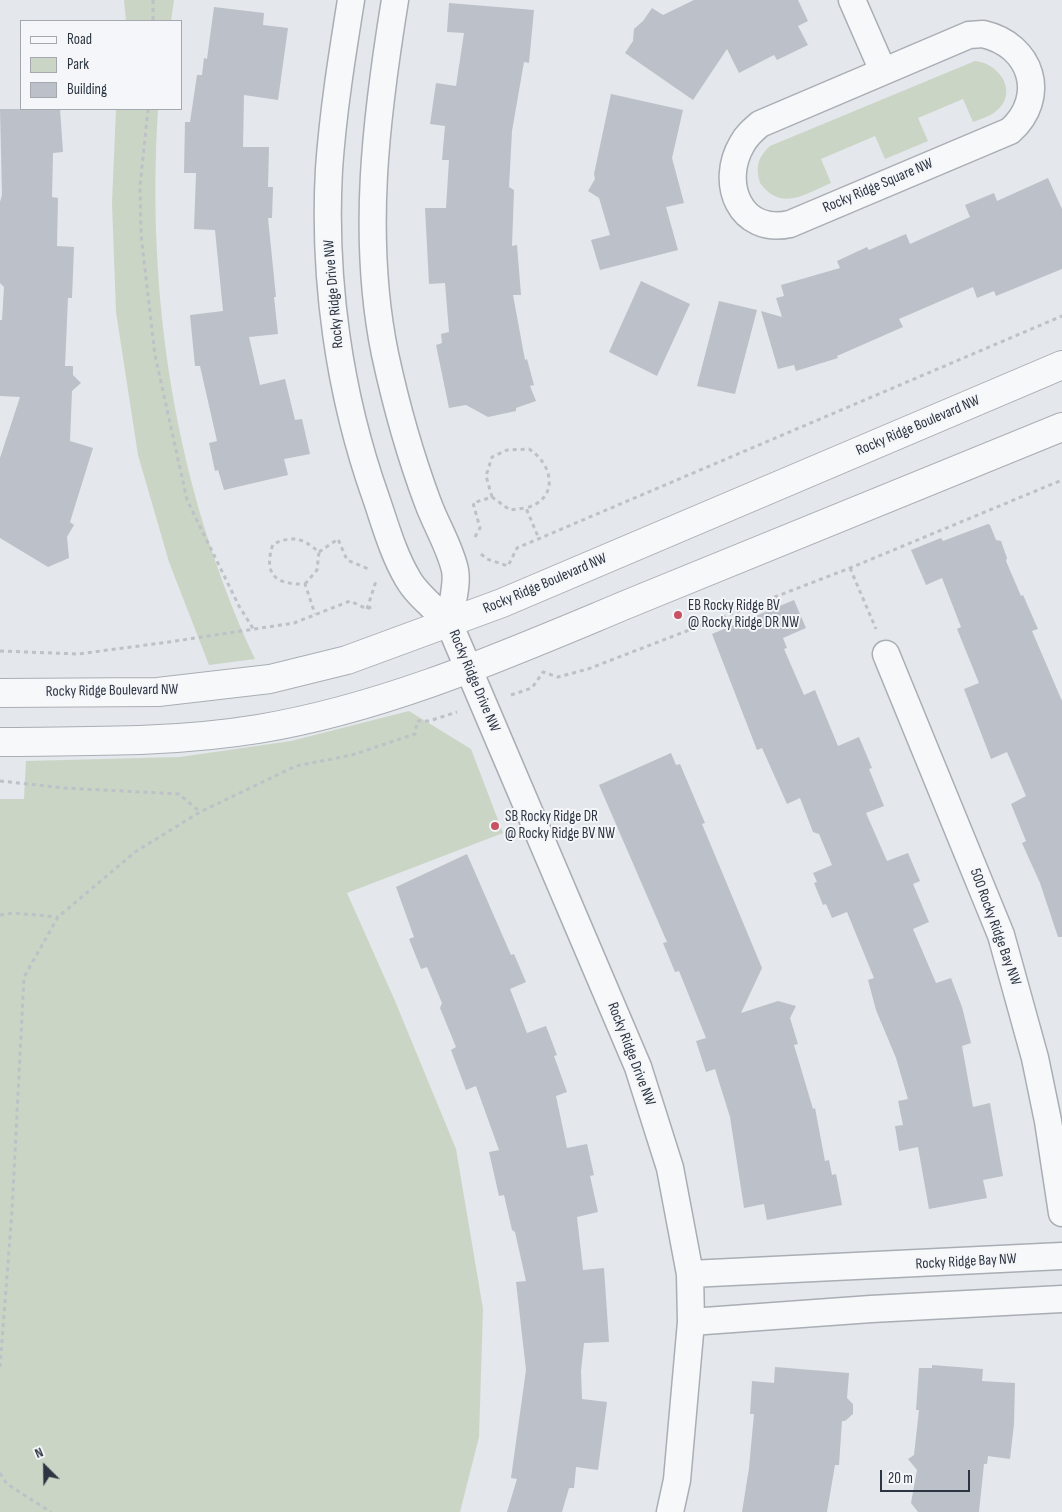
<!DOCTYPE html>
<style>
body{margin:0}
#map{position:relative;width:1062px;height:1512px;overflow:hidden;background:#e4e7eb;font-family:"Sofia Sans Condensed",sans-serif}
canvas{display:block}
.legend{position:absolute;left:20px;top:20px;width:162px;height:90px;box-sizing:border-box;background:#f4f6f9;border:1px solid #a4a9b0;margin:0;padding:6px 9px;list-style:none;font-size:15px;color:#2d3543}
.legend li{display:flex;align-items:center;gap:10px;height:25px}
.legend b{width:25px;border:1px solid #a4a9b0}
.north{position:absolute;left:20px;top:1442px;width:50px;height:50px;-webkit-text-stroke:4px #f4f6f9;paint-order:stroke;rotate:337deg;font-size:14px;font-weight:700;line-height:20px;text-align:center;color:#2d3543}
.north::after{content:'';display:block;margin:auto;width:18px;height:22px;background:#2d3543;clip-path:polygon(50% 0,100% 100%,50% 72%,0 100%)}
.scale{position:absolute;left:880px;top:1470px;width:90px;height:22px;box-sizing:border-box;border:2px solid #2d3543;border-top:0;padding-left:6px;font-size:15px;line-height:18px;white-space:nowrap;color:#2d3543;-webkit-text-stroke:4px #f4f6f9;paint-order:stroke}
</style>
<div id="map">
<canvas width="1062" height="1512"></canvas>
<ul class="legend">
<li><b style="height:6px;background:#f7f8fa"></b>Road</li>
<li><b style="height:14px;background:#cad5c6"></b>Park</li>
<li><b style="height:14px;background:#bcc0c8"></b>Building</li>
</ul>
<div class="north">N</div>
<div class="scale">20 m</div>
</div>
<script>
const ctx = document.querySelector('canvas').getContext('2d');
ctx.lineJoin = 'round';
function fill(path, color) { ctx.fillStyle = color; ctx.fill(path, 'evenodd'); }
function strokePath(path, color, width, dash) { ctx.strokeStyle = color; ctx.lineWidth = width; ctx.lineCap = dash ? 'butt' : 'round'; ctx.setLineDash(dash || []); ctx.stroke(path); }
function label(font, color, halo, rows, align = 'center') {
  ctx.font = font + ' "Sofia Sans Condensed",sans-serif'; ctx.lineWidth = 4; ctx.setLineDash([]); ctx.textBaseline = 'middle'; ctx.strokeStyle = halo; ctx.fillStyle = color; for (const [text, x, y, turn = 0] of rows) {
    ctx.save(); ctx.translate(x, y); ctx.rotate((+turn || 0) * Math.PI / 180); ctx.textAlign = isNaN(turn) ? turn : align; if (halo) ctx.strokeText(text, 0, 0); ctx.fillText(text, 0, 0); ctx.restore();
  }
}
fill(new Path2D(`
 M124,0H174L171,21H126Z
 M975,61C1002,64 1019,95 995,112C989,117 980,119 973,122L963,99L918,118L928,141L885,159L875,136L821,159L831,183C805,194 781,212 760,183C755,167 758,157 770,146Z
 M116,109H158C146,297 175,488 255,659L209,665L169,562L138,455L116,312L112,203Z
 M409,711L471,749L503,833L347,893L395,1001L456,1149L483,1309L479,1437L460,1512H0V799H24L26,761L180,757L291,741Z`), '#cad5c6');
fill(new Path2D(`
 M694,0H798L808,21L798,26L808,45L777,60L774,55L739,73L727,49L693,100L625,53L633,41L634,29L643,21L652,8L663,15Z
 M449,3L534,10L529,63L524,62L512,131L509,187L514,190L512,246L517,245L521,295H513L525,360L527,359L534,385L530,386L536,401L516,408V411L488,417L466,405L449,408L436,345L442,343L441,334L449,332L445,283L429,284L425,208H446L449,160H442L445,126L430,124L436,83L456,86L464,33L447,32Z
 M214,7L264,13L263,25L288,28L278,100L244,95L243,147H269L268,187H273L272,218H268L276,297H274L278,334L249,337L260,385L285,379L295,420L302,419L310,454L284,459L288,475L224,490L218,470L215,471L209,443L217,441L200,366H195L190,315L223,311L215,230L194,229L196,173H184L185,122H190L197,75H202L204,58L207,59Z
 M611,94L683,110L672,158L684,203L666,207L678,250L600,270L591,240L610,235L599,198L588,191L595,179L594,174Z
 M0,109H60L63,152L53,153L52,197L58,198L57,246L74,247L72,298H68L65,366H73V375L81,383L72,391L70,441L93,448L70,522L74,525L67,537L69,558L48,567L0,538V458L20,397L0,396V320H2L4,287L0,283V202L2,195Z
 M1048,178L1062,209V269L996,296L994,291L977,298L973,287L899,319L903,327L837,356L838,358L796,371L794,365L778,369L761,311L782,317L776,298L784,296L781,285L840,268L837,261L867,247L869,250L906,234L910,244L970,217L965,205L994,193L997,201Z
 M641,281L690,304L657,376L609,352Z
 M719,301L757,310L735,394L697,386Z
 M988,524L990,525L996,540L1001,541L1007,558L1006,561L1021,596L1023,595L1038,629L1032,631L1062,701V937H1058L1040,883L1022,843L1026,841L1011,804L1026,796L1007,752L991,759L964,689L979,683L957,629L961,627L942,578L926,585L911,550L941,538L943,541Z
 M794,600L806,628L783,638L787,648L784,649L804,695L815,690L838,746L859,737L872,768L869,769L884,806L866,813L887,861L908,853L920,881L913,884L929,922L913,929L936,983L951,978L962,1007L971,1043L962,1046L973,1107L990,1103L1003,1176L983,1180L987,1198L929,1209L918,1147L899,1151L895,1126L903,1125L898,1101L908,1099L896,1058L876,1010L868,980L874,978L847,912L832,918L826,904L823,905L814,883L817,882L813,873L832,865L819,834L813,832L800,798L787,804L762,748L757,750L712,634Z
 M671,753L676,765L680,764L705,823L702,824L762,968L741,1013L778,1001L796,1006L790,1018L798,1044L794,1045L813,1109L815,1108L825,1161L829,1160L832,1175L836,1174L842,1205L767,1220L764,1204L744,1208L730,1117L715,1069L706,1072L696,1041L706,1038L679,971L675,972L663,943L667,942L599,785Z
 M467,854L511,955L514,954L526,982L510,989L527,1033L546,1026L557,1055L554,1056L567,1092L556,1096L567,1148L587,1144L594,1175L590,1176L598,1212L577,1217L583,1270L604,1268L609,1342L584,1343L581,1371L582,1399L607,1402L598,1470L576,1467L574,1488H569L562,1512H507L517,1479L511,1478L526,1370L516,1282L526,1281L515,1232L512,1230L504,1195L499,1196L489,1152L499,1150L476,1086L466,1090L451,1050L456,1047L440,1008L442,1003L427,967L421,969L409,939L414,937L396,887Z
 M932,1365L983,1369L982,1381L1015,1383L1014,1424L1010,1459L988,1456L987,1464H984L979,1512H918L911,1503L917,1470L908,1459L914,1455L919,1410H916L919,1368H932Z
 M775,1367L849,1373L847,1398L853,1404V1414L845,1421H842L839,1465H835L827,1512H742L749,1468L754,1414H750L752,1381L774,1383Z`), '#bcc0c8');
const minor = new Path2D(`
 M351,0C342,56 333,112 329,169C323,279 339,394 376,498C385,524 393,554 408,579C417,595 436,609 449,623L638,1067L670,1168L690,1274L691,1322L677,1480L670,1512
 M395,0C376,117 361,237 385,354C396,405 410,455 428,503C436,525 450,547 455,570C458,585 451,607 449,623
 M852,0L883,71
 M983,34C1032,45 1048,97 1010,131L790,224C740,235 719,183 742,144C746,136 753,130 760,124L969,35Z
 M886,654L1001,935L1035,1058L1048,1121L1062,1213
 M690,1274L1062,1256
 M691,1322L871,1309L1062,1299`);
const tertiary = new Path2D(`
 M0,693L158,692L270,679L347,660L502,603L1062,365
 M0,742C86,741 172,743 258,729C390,707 512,652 635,601C778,543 920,485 1062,427`);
strokePath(minor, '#a9aeb5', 29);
strokePath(tertiary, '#a9aeb5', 30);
strokePath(new Path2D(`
 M153,0V21
 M148,109L140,186L141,235L155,355L187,500L239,606L254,630
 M492,497L486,476L492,457L507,450L529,449C554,465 559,499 526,508
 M475,537L480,528L473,503L492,497L510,510L526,508L539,539
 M319,552L338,539L347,560L371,570
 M481,554L487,559L508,566L517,548L1062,316
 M850,568L876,629
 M305,584L317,570L319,552C302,538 294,535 273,544C263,574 275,585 305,584L315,614
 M367,609L376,581
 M0,651L78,654L169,642L294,623L350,601L367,609L375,605
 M511,695L532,688L543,672L558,677L588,669L850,568L1062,480
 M0,781L65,788L179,794L200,812
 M0,915L14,913L58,917
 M0,1367L12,1211L24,977L58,917L135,852L200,812L296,766L352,755L415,734L417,721H429L457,712
 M0,1473L7,1484L51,1512`), '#bec1c7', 3, [4, 4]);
strokePath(minor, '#f7f8fa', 26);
strokePath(tertiary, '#f7f8fa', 28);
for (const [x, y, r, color] of [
 [678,615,5,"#c85263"],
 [495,826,5,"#c85263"]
]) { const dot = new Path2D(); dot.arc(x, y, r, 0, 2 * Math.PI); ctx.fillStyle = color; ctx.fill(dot); strokePath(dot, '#f4f6f9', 2); }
label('15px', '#2d3543', '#f4f6f9', [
 ["Rocky Ridge Square NW",878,186,-23],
 ["Rocky Ridge Drive NW",334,294,-95],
 ["Rocky Ridge Boulevard NW",918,426,-23],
 ["Rocky Ridge Boulevard NW",545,584,-23],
 ["Rocky Ridge Drive NW",474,681,67],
 ["Rocky Ridge Boulevard NW",112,691,-1],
 ["500 Rocky Ridge Bay NW",995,927,70],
 ["Rocky Ridge Drive NW",631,1054,69],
 ["Rocky Ridge Bay NW",966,1262,-3]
]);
label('15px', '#2d3543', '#f4f6f9', [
 ["EB Rocky Ridge BV",688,606],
 ["@ Rocky Ridge DR NW",688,623],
 ["SB Rocky Ridge DR",505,817],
 ["@ Rocky Ridge BV NW",505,834]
], 'left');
</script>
